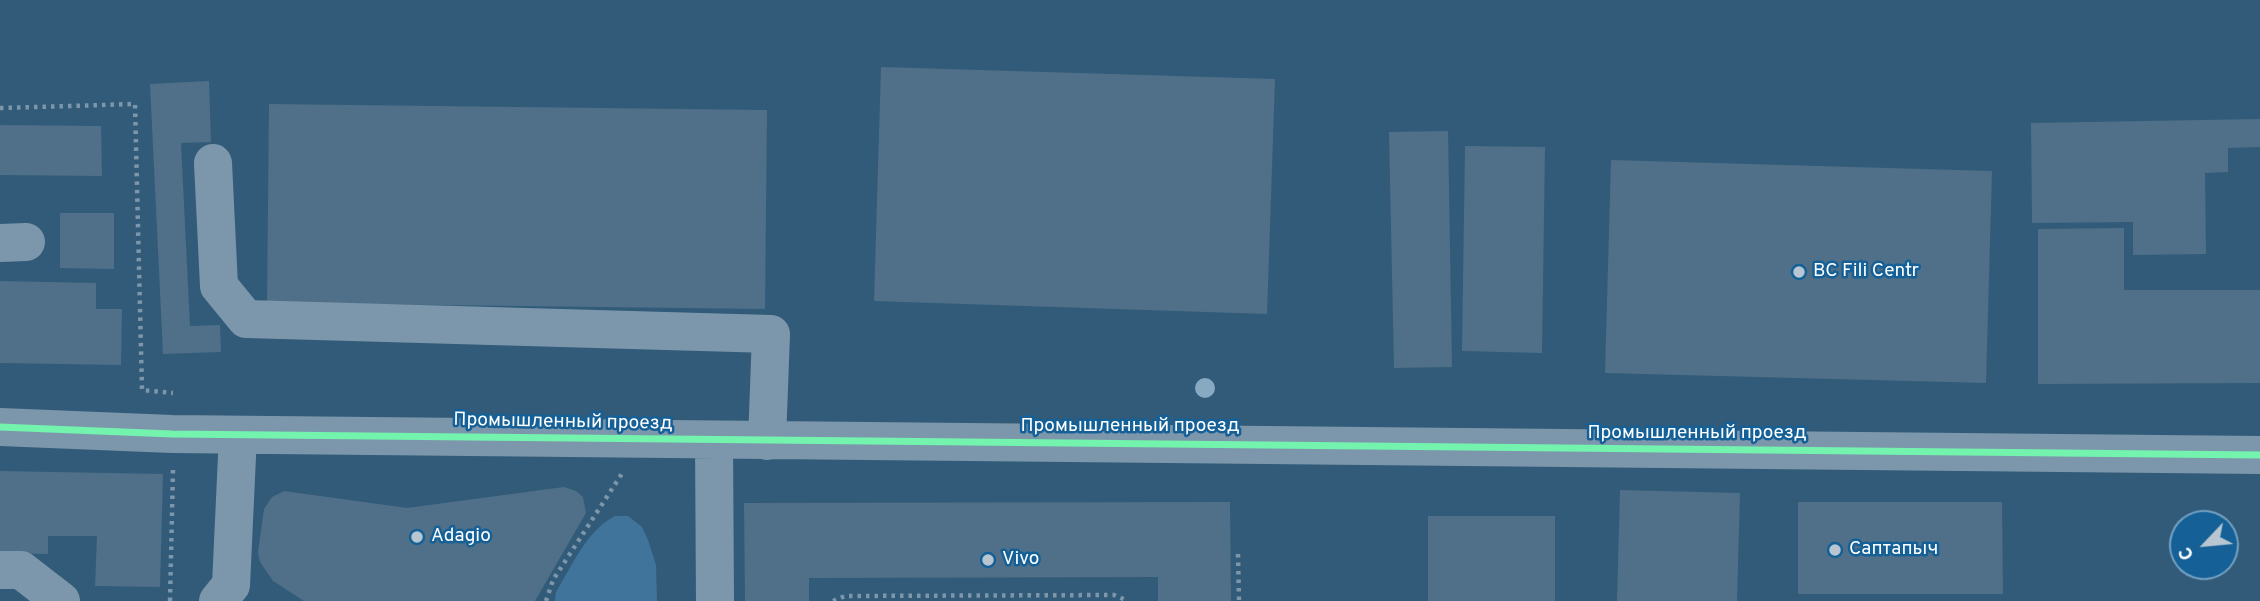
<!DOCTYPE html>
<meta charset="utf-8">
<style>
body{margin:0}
#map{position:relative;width:2260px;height:601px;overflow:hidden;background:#325b79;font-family:Overpass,sans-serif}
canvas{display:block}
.north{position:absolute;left:2169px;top:510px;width:70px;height:70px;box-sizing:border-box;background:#146097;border:2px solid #72a0c1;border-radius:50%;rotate:244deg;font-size:19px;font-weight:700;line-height:28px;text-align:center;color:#fff}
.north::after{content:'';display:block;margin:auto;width:24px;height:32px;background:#b7c6d0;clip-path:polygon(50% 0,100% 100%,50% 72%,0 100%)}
</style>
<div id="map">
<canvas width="2260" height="601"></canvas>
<div class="north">С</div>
</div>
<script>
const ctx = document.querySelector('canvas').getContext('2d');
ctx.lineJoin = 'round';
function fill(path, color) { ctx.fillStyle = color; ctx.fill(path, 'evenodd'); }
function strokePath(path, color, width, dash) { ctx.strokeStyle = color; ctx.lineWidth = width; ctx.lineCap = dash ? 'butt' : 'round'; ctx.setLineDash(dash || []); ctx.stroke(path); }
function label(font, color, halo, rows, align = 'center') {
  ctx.font = font + ' Overpass,sans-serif'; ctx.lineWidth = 5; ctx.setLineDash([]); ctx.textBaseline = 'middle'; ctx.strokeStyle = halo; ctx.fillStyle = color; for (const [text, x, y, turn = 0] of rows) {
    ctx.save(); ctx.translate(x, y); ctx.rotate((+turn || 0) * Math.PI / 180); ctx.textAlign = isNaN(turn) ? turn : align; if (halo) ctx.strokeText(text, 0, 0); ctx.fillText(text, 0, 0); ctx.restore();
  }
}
fill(new Path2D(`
 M615,516H628L642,527L648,540L656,565L657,601H555L556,592C572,566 587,530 615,516Z`), '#40749b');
fill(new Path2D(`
 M881,67L1275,79L1267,314L874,301Z
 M209,81L211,142L181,143L190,326L220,325L221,352L163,354L150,84Z
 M269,104L767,110L765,309L267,303Z
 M2260,119V147L2228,148V172L2205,173L2206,254L2133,255V222L2032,223L2031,123Z
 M0,125L101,126L102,176L0,175Z
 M1448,131L1452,367L1394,368L1389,132Z
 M1465,146L1545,147L1542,353L1462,351Z
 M1611,160L1992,171L1986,383L1605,373Z
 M60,213H114V269L60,268Z
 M2124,228V290H2260V383L2038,384V229Z
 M0,281L96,283V309H122L121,365L0,363Z
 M0,471L163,474L160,587L95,586L97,536H48V554L0,553Z
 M564,487L576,491L583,497L586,513L535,601H304L273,581L260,562L258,552L264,509L272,497L284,491L407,508Z
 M1620,490L1740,493L1737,601H1617Z
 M1230,502L1231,601H1158V577L809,578V601H745L744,503Z
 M1798,502H2002L2003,594H1798Z
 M1428,516H1555V601H1428Z`), '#4f7088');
strokePath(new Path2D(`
 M0,108L135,104L142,390L173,393
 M1238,554L1239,601
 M170,601L173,470
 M546,601L553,580L623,472
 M833,601L845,596L1114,595L1128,601`), '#7c97ab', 4.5, [3.5, 5]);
strokePath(new Path2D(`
 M213,163L219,286L246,319L771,334L767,441
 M0,243L26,242
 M0,427L172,434L2260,455
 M714,440L715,601
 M0,570H21L61,601
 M218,601L231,585L238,435`), '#7c97ab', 38);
strokePath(new Path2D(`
 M0,427L172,434L2260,455`), '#73f3ae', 7);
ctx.fillStyle = '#87a9c2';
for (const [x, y] of [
 [1205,388]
]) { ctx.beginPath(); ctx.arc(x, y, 10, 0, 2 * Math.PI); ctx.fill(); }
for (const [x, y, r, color] of [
 [1799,272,7,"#b7c6d0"],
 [417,537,7,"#b7c6d0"],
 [1835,550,7,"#b7c6d0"],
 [988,560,7,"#b7c6d0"]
]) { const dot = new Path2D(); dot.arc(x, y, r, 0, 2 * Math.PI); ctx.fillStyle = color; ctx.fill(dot); strokePath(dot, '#146097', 2.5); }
label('19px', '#fff', '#146097', [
 ["BC Fili Centr",1813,272],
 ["Adagio",431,537],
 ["Саптапыч",1849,550],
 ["Vivo",1002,560]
], 'left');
label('19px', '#fff', '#146097', [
 ["Промышленный проезд",563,423,1],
 ["Промышленный проезд",1130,427],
 ["Промышленный проезд",1697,434]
]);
</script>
